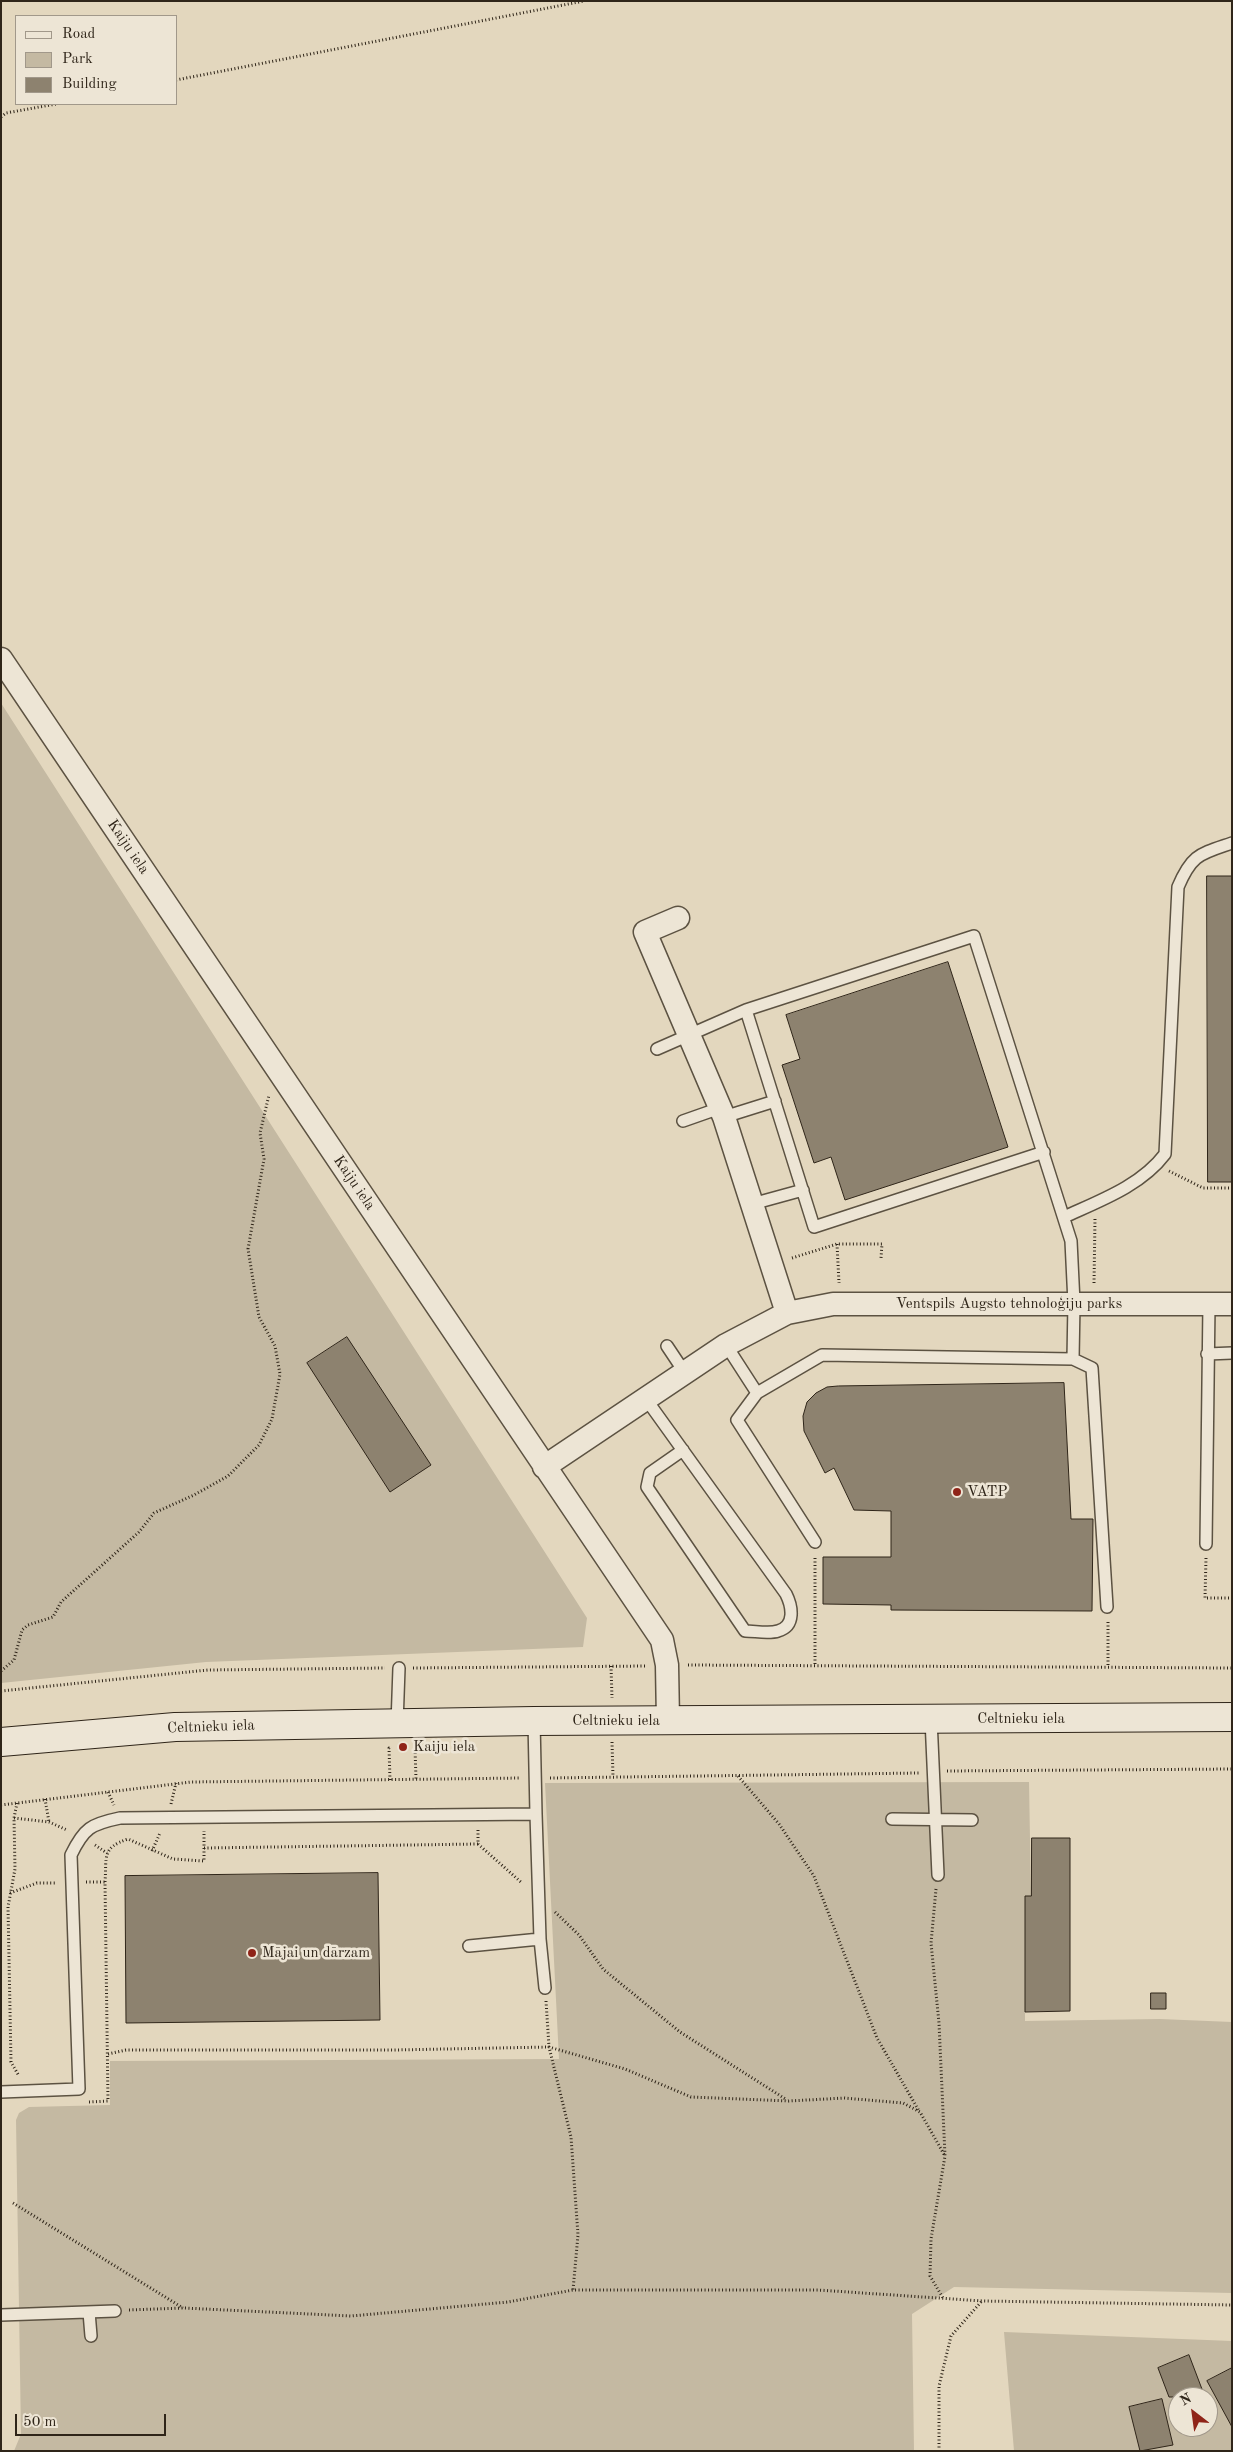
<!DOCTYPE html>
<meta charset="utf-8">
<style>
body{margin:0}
#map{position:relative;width:1233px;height:2452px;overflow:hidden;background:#e3d7be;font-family:"Old Standard TT",serif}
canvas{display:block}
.frame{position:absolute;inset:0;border:2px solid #2f2519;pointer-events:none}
.legend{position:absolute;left:15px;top:15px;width:162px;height:90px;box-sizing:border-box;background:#ede5d5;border:1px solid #a1988a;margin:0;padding:6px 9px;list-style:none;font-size:15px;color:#2f2519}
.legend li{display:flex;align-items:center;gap:10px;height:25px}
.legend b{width:25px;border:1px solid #a1988a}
.north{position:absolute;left:1168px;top:2387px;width:50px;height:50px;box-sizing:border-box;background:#ede5d5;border:1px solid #a1988a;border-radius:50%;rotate:330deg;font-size:14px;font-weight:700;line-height:20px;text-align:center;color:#2f2519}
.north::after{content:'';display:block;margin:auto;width:18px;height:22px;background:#8f2418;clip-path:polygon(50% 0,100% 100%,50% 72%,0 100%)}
.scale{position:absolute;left:15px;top:2414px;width:151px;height:22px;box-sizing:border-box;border:2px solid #2f2519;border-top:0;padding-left:6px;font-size:15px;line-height:18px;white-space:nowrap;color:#2f2519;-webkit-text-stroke:4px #ede5d5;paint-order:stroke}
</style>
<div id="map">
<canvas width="1233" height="2452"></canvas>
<div class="frame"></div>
<ul class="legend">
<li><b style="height:6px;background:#ede5d5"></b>Road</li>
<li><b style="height:14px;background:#c4b9a2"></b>Park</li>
<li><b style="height:14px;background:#8d826f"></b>Building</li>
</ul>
<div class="north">N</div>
<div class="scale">50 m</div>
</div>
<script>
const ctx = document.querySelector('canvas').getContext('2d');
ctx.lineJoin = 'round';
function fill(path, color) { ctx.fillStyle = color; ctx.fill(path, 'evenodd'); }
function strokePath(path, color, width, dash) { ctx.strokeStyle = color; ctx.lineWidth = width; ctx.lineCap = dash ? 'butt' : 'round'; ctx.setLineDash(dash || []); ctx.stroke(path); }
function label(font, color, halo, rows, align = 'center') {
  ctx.font = font + ' "Old Standard TT",serif'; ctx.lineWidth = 5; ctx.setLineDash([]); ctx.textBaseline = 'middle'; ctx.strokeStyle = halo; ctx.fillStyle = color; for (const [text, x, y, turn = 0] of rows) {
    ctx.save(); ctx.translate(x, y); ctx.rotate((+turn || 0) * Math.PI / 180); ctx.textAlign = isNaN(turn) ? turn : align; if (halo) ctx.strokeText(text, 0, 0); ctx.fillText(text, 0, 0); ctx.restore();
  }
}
fill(new Path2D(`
 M1,703L587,1618L583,1647L206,1662L1,1683Z
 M1029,1782L1031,1896H1025V2021L1160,2019L1232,2022V2293L954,2287L912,2314L914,2451H14L21,2434L16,2120L19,2113L29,2107L110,2105V2061L559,2059L545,1783Z
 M1004,2332L1232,2341V2451H1014ZM1178,2397H1208V2427H1178Z`), '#c4b9a2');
const building = new Path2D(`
 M1207,876H1232V1182H1208Z
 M948,962L1008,1147L845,1200L831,1157L814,1163L782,1065L800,1059L786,1015Z
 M347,1337L431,1465L390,1492L307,1363Z
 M1064,1383L1071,1519H1093L1092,1611L891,1610V1605L823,1604V1557H891V1511L854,1510L834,1468L825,1473L804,1431L803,1416L807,1402L816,1393L827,1387L838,1386Z
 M1032,1838H1070V2011L1025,2012V1896H1031Z
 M378,1873L380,2020L126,2023L125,1876Z
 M1151,1993H1166V2009H1151Z
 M1189,2355L1205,2397H1169L1158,2368Z
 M1232,2368V2427L1207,2381Z
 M1162,2399L1173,2445L1140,2451L1129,2407Z`);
fill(building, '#8d826f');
strokePath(building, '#2f2519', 1);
const lane = new Path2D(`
 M746,1010L814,1227L1044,1152
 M657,1049L746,1010L974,936L1071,1241L1074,1303L1073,1359L1092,1368L1107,1607
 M724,1117L775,1101
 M683,1121L720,1108
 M752,1204L803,1190
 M1064,1217C1099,1201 1141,1186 1165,1154L1178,887C1192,854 1200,854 1232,843
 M726,1345L757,1393L737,1420L815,1542
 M667,1346L685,1373
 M1207,1354L1232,1353
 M757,1393L822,1355L1073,1359
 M646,1399L786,1594C792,1606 796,1626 778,1631C769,1634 755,1631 745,1631L647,1487L650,1473L683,1450
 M1206,1544L1209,1304
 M931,1719L938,1875
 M397,1724L399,1668
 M892,1819L972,1820
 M540,1939L545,1988
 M469,1946L540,1939L536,1814
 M1,2092L79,2089L71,1855C84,1828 91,1824 120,1818L536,1814L534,1721
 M89,2312L91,2336
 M1,2315L115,2311`);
const street = new Path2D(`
 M1,659L662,1640L667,1665L668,1721
 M678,918L645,932L724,1117L787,1313
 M544,1467L726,1345L787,1313L833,1304H1232`);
const secondary = new Path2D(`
 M1,1742L175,1727L534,1721L1232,1717`);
strokePath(lane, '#5c5242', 14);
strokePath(street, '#5c5242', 25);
strokePath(secondary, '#2f2519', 30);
strokePath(new Path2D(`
 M176,80L584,1
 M1,117L6,113L56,104
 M1169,1171L1203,1188H1232
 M837,1244L839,1283
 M792,1258L837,1244H882L881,1258
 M1094,1283L1095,1219
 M1206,1558L1205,1598H1232
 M1108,1622V1667
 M815,1664V1557
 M688,1665L1232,1668
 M611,1666L612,1698
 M413,1668L647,1666
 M1,1671L14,1660L22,1630L28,1625L53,1617L61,1602L139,1532L154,1513L194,1495L228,1476L259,1445L272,1419L280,1374L275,1346L259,1317L248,1249L264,1159L260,1133L269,1095
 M1,1691L208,1670L385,1668
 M612,1742L613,1777
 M413,1748H415L416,1779
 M947,1771L1232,1769
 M738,1776L779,1824L814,1876L877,2038L919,2111
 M550,1778L919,1773
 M390,1780L389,1748H392
 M108,1792L114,1805
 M45,1799L49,1822
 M17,1803L14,1818L15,1869L8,1907L11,2062L19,2076
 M171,1804L176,1783
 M1,1805L191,1782L521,1778
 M14,1818L49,1822L67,1830
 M478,1844L522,1883
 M95,1845L107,1853
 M204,1848L478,1844V1828
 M152,1851L160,1833
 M86,1882H105
 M936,1889L931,1943L939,2023L945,2156L931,2239L930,2276L943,2298
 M10,1893L37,1883H57
 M555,1912L579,1935L603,1969L680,2032L787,2100
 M546,2001L549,2047L571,2137L578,2235L573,2290
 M108,2054L126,2050H394L549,2047L625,2069L691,2097L789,2101L844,2098L903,2103L920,2112L945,2156
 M89,2102L108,2101L105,1882C107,1857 101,1848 128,1839L173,1859L204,1861V1831
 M13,2203L183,2308
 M129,2310L184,2308L351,2316L508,2302L573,2290H818L983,2301L1232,2305
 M939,2451V2386L951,2336L982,2301`), '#2f2519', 3, [1, 2.5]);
strokePath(lane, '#ede5d5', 11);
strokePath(street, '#ede5d5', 22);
strokePath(secondary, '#ede5d5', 28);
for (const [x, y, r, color] of [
 [957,1492,5,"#8f2418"],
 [403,1747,5,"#8f2418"],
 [252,1953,5,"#8f2418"]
]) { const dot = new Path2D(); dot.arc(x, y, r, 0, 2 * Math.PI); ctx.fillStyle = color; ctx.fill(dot); strokePath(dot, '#ede5d5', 2); }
label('15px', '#2f2519', '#ede5d5', [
 ["Kaiju iela",128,847,56],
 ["Kaiju iela",354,1183,56],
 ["Ventspils Augsto tehnoloģiju parks",1009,1304],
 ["Celtnieku iela",1021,1719],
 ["Celtnieku iela",616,1721],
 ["Celtnieku iela",211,1727,-2]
]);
label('15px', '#2f2519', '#ede5d5', [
 ["VATP",967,1492],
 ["Kaiju iela",413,1747],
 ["Mājai un dārzam",262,1953]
], 'left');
</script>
